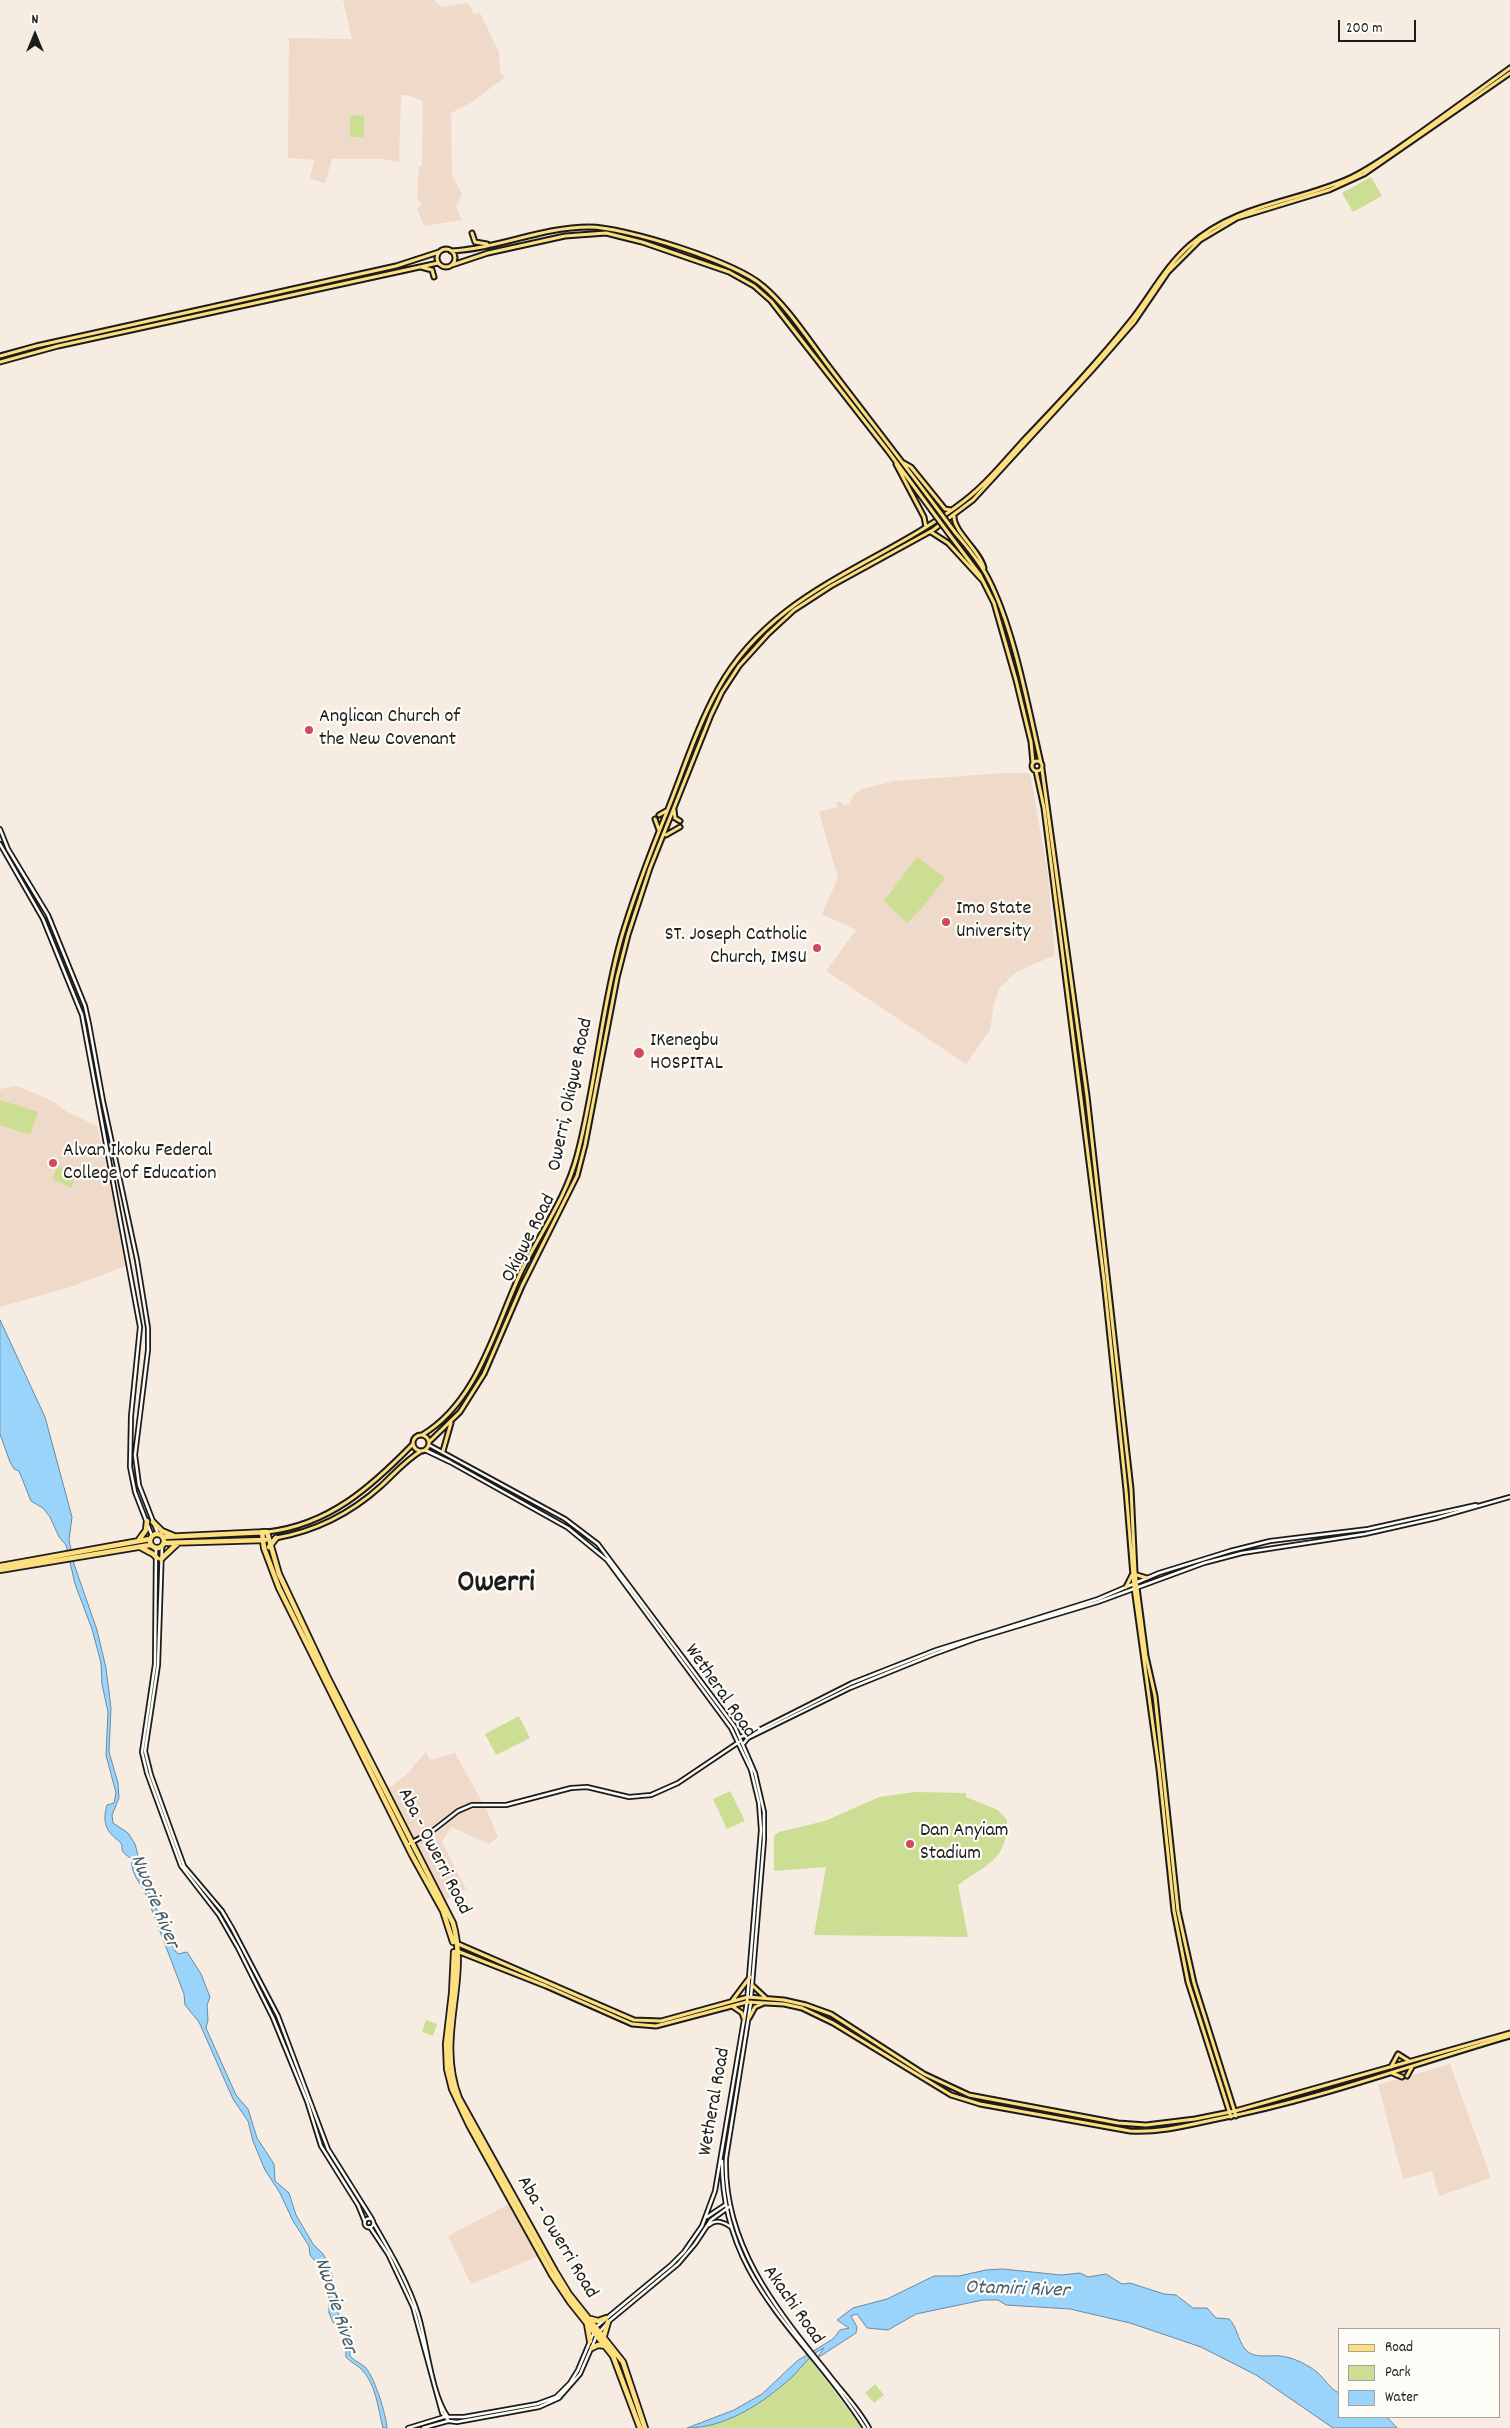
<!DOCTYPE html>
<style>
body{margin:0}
#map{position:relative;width:1510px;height:2428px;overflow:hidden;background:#f7ece2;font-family:Dekko,sans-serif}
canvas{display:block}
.legend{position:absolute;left:1338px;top:2328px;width:162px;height:90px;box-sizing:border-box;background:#fdfcf7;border:1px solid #a3a29f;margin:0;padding:6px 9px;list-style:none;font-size:15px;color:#1c1c1c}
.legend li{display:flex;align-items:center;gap:10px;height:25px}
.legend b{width:25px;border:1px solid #a3a29f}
.north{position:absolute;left:10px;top:10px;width:50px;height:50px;-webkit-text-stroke:4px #fdfcf7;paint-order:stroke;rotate:0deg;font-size:14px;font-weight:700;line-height:20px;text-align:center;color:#1c1c1c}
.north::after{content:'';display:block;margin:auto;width:18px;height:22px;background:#1c1c1c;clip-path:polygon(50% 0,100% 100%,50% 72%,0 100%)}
.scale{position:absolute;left:1338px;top:20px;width:78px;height:22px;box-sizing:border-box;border:2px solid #1c1c1c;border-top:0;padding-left:6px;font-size:15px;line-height:18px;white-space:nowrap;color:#1c1c1c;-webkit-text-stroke:4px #fdfcf7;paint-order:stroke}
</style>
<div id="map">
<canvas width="1510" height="2428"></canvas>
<ul class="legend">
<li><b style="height:6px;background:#fddf80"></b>Road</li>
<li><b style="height:14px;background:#ccde93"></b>Park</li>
<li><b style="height:14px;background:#9ad4fa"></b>Water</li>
</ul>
<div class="north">N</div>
<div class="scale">200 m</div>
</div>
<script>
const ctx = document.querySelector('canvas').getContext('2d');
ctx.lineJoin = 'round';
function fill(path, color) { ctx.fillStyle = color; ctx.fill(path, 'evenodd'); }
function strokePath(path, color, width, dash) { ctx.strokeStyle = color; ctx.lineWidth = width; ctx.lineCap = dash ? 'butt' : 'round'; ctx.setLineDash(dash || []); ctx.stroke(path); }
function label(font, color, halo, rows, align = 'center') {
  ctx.font = font + ' Dekko,sans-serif'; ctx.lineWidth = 4.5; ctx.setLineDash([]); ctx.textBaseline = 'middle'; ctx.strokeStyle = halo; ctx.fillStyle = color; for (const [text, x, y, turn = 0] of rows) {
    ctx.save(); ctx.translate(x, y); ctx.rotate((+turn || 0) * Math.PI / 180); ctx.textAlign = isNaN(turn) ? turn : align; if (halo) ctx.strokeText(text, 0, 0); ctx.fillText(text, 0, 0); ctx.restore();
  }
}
fill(new Path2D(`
 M343,0H434L441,7L468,3L474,14L480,13L499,52L500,72L505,77L472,102L451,113L452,176L462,194L456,206L462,220L424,226L417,208L422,206L417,197L419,167L422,166L423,101L408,95H401L399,162L384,159H332L325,183L310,179L314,160L288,158L289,38L352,39Z
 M1004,773H1030L1048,875L1055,955L1016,972L999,989L994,1004L990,1030L966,1064L826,971L856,930L822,914L838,878L819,812L838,807L836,802L840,801L843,806L850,803L853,795L862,789L895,781Z
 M17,1086L53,1101L67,1112L97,1126L128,1265L70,1287L0,1307V1089Z
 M426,1752L430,1760L455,1753L486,1809L498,1837L489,1844L451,1827L442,1842L466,1889L444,1901L388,1789L406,1775Z
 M1450,2064L1491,2178L1439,2196L1432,2171L1403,2179L1378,2085Z
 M509,2204L539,2256L471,2284L448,2236Z`), '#efd9c9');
fill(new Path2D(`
 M364,115V137H350V116Z
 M1371,177L1382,196L1353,212L1342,193Z
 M917,857L945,878L928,901L907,923L884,901Z
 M0,1100L38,1112L30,1135L0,1125Z
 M58,1166L77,1174L71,1188L52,1179Z
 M519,1716L530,1738L496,1755L485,1734Z
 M730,1791L745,1821L727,1829L713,1799Z
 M915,1792L966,1793V1797L998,1810L1007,1820C1007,1861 988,1863 958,1885L968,1937L814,1935L826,1867L774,1871V1836L779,1832L825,1821L879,1797Z
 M426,2020L437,2024L433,2036L422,2032Z
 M809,2358L862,2428H701L727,2418L773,2394L796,2373Z
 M875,2384L884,2395L874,2403L865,2393Z`), '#ccde93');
const water = new Path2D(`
 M0,1320L45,1417L72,1517L69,1540L74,1564L97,1630L106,1668L111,1708L109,1752L118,1783L119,1798L112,1815L113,1823L128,1833L135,1844L146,1885L174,1949L178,1954L187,1952L201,1974L210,1997L207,2005L208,2020L206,2028L236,2095L248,2109L257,2138L274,2164L275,2181L289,2193L296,2215L313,2244L323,2254L328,2262L334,2283L337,2311L350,2335V2356C354,2361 361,2363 366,2368C375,2379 386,2414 387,2428H383C378,2409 376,2383 361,2369C357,2365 350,2362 346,2357L345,2337L333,2322L329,2313V2283L326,2274L310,2255L309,2246L293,2221L280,2193L265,2170L253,2141L248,2121L233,2099L199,2022L185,2005L184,1994L145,1892C140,1883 130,1872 132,1860C129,1856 126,1856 123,1852C121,1848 123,1844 119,1841C106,1831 102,1823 107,1805L114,1803L116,1793L106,1755L108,1712L102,1684L101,1663L92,1629L75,1584L66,1545L59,1537L50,1517L43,1508L31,1501L19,1471L14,1469L10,1462L0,1434Z
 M1003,2269L1061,2275L1080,2273L1088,2277L1106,2274L1122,2284L1130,2283L1164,2294L1176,2295L1193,2308H1207L1216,2318L1229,2319C1237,2327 1238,2340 1245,2349C1255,2361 1273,2353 1286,2357C1296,2359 1308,2365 1317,2372C1325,2379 1329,2388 1339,2393V2417H1387L1397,2428H1333L1256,2375L1201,2347L1130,2323L1070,2309L1006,2305L998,2300H983L916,2314L888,2330L867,2328L857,2314L851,2316L857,2327L856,2333L816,2359L824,2348C809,2355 803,2366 793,2376C765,2402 726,2428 687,2428L734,2410L762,2394L797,2361L833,2339L840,2330L849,2328L837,2320L853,2308L887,2299L934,2276H959L986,2270Z`);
fill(water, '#9ad4fa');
strokePath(water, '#688aa1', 1);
const secondary = new Path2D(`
 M0,829L8,849L48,915L85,1006L89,1024L103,1101L137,1260L148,1328V1350L135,1455L139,1485L158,1534
 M0,844L43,919L82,1015L140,1327L131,1416L130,1467L135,1492L152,1536
 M429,1445L565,1519L598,1544L735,1727L755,1773L764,1812V1840L751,1997
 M162,1547L158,1665L145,1751L151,1775L184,1866L222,1911L232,1928L278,2016L328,2149L372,2219
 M156,1549L155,1664L142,1752L147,1773L181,1866L219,1915L238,1948L273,2018L307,2101L321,2146L358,2205L365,2222
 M740,1737L753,1733L852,1683L936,1650L1098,1599L1159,1573L1230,1551L1270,1541L1368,1529L1476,1505
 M744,1743L748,1738L850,1688L934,1654L975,1639L1098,1602L1204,1563L1242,1553L1365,1534L1436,1518L1510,1497
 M407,1845L431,1832L458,1811L472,1805H506L571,1788L587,1787L629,1797L651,1795L678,1783L739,1742
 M751,2002L726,2158C723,2246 778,2311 830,2376C843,2393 859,2409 869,2428
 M722,2161C722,2284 807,2335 865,2428
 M707,2217L725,2205
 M364.5 2223a4.5 4.5 0 1 1 9 0a4.5 4.5 0 1 1-9 0Z
 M374,2224C390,2252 408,2282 418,2314C427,2342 431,2394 448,2417
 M709,2225C715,2219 724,2222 731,2227
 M370,2227L388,2254L413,2307L442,2413L449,2421L457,2422L539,2407L559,2398L580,2374L597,2335L608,2322L678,2264L695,2244L711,2220L729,2207
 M408,2428L444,2417H464L537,2404L556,2397L570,2383L578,2370L596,2327L671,2265L684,2252L702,2226L715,2191L747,2002L761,1830L759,1803L751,1770L731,1728L607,1560L568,1528L450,1462L425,1450
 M423,2428L448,2421`);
const primary = new Path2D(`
 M472,233L475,242L487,244
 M437 258a9 9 0 1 1 18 0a9 9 0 1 1-18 0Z
 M451,251C497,249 542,227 589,227C625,227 736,262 763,286C788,307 810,342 830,368C865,414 901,460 936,507
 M452,265L488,253L565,236L606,233L642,242L729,272L754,286L771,301L888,451L932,511
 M421,267L432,270L434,277
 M0,356L36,346L396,266L439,252
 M0,362L58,346L438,263
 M902,462L911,467L945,509L951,510
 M896,464L924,517L926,527
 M954,515C953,532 980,550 984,568
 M954,531C966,546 979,560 988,578C1014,628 1028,707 1041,763
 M931,532L948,543L982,580
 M949,534L980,575L994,603L1016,680L1031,742L1033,763
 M1032 766a5 5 0 1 1 10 0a5 5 0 1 1-10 0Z
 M1042,769L1087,1096L1131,1489L1135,1572L1146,1656L1155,1696L1178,1911L1194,1983L1236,2116
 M1036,771L1044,808L1104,1280L1126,1490L1134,1588L1159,1769L1174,1911L1188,1982L1231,2117
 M674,810L675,818L680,821
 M659,815L666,811
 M655,819L659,830
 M666,835L680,827
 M422,1435C478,1402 495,1327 521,1272C540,1233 566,1198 577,1156C596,1085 601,1010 621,939C634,895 651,851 668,809C684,769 697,727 718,689C773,589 880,566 964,501C986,484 1004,462 1022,442C1060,402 1099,361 1133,318C1152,293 1166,266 1190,245C1238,203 1295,203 1350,178C1375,166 1397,149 1420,133C1450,111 1480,90 1510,68
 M413 1443a8 8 0 1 1 16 0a8 8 0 1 1-16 0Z
 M429,1442L460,1412L484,1374L522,1286L577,1176L585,1145L617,978L628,935L650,868L711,715L722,692L739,666L768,634L794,610L831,586L933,530L973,500L1093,369L1134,322L1168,272L1200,240L1237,218L1329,190L1364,174L1510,73
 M443,1451L451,1423
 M267,1532C329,1525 371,1487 413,1444
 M276,1538C316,1531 350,1514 381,1486C394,1474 406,1460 421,1451
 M1137,1575L1147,1578
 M1126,1587L1132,1575
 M456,1943L634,2020L661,2021L748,1997L784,2000L806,2005L831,2014L924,2074L969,2095L1118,2123L1146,2125L1195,2119L1235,2111L1510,2033
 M457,1951L546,1986L632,2024L656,2026L747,2002L784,2004L802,2008L833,2023L951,2095L980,2104L1130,2131C1159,2133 1189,2125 1217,2119C1317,2100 1413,2064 1510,2036
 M752,1985L766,1998
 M732,2001L750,1977
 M732,2006L742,2013L744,2019
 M749,2018L755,2007L764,2003
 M1391,2067L1398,2054L1409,2061
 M1392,2073L1402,2077
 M1407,2076L1412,2067`);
const highway = new Path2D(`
 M153,1522L162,1531L174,1536
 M262,1532L264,1548L279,1588L412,1855L443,1911L453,1942
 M150 1541a7 7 0 1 1 14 0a7 7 0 1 1-14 0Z
 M163,1537L267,1532L279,1574L327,1676L453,1923C470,1982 435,2036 459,2098L555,2271L569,2294L623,2362L645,2428
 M138,1541L146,1530L147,1521
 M164,1543L265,1540
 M140,1547L153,1554L157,1558
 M269,1547L276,1538
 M161,1559L178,1543
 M0,1566L150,1539
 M0,1570L150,1545
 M454,1952L452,1993L446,2044L447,2069L452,2089L469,2125L552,2275L570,2302L613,2356L640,2428
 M591,2319L598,2321L606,2318
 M587,2324L590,2341
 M604,2336L608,2322
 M592,2348L598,2345L607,2346`);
strokePath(secondary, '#1c1c1c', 6);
strokePath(primary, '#1c1c1c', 7);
strokePath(highway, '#1c1c1c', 8);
strokePath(secondary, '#fdfcf7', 2.5);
strokePath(primary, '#fddf80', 3);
strokePath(highway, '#fddf80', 4.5);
const primaryBridge = new Path2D(`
 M936,507L954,531
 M932,511L949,534`);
strokePath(primaryBridge, '#1c1c1c', 7, []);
strokePath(primaryBridge, '#fddf80', 3);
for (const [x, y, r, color] of [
 [309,730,5,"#d1495b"],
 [946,922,5,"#d1495b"],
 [817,948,5,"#d1495b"],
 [639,1053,6,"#d1495b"],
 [53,1163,5,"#d1495b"],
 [910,1844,5,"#d1495b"]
]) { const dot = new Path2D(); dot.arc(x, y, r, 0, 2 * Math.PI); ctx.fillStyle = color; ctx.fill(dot); strokePath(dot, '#fdfcf7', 2); }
label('20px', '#1c1c1c', '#fdfcf7', [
 ["Anglican Church of",319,718],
 ["the New Covenant",319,741],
 ["Imo State",956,910],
 ["University",956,933],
 ["ST. Joseph Catholic",807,936,"right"],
 ["Church, IMSU",807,959,"right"],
 ["IKenegbu",650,1042],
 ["HOSPITAL",650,1065],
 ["Alvan Ikoku Federal",63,1152],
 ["College of Education",63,1175],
 ["Dan Anyiam",920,1832],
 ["Stadium",920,1855]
], 'left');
label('20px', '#1c1c1c', '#fdfcf7', [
 ["Owerri, Okigwe Road",572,1095,-78],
 ["Okigwe Road",530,1239,-63],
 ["Wetheral Road",719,1692,55],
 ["Aba - Owerri Road",433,1852,63],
 ["Wetheral Road",716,2102,-80],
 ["Aba - Owerri Road",556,2238,59],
 ["Akachi Road",792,2306,55]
]);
label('italic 21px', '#485c6a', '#fdfcf7', [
 ["Nworie River",153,1902,68],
 ["Otamiri River",1017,2291,2],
 ["Nworie River",334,2306,72]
]);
label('bold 30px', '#1c1c1c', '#fdfcf7', [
 ["Owerri",496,1586]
]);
</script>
